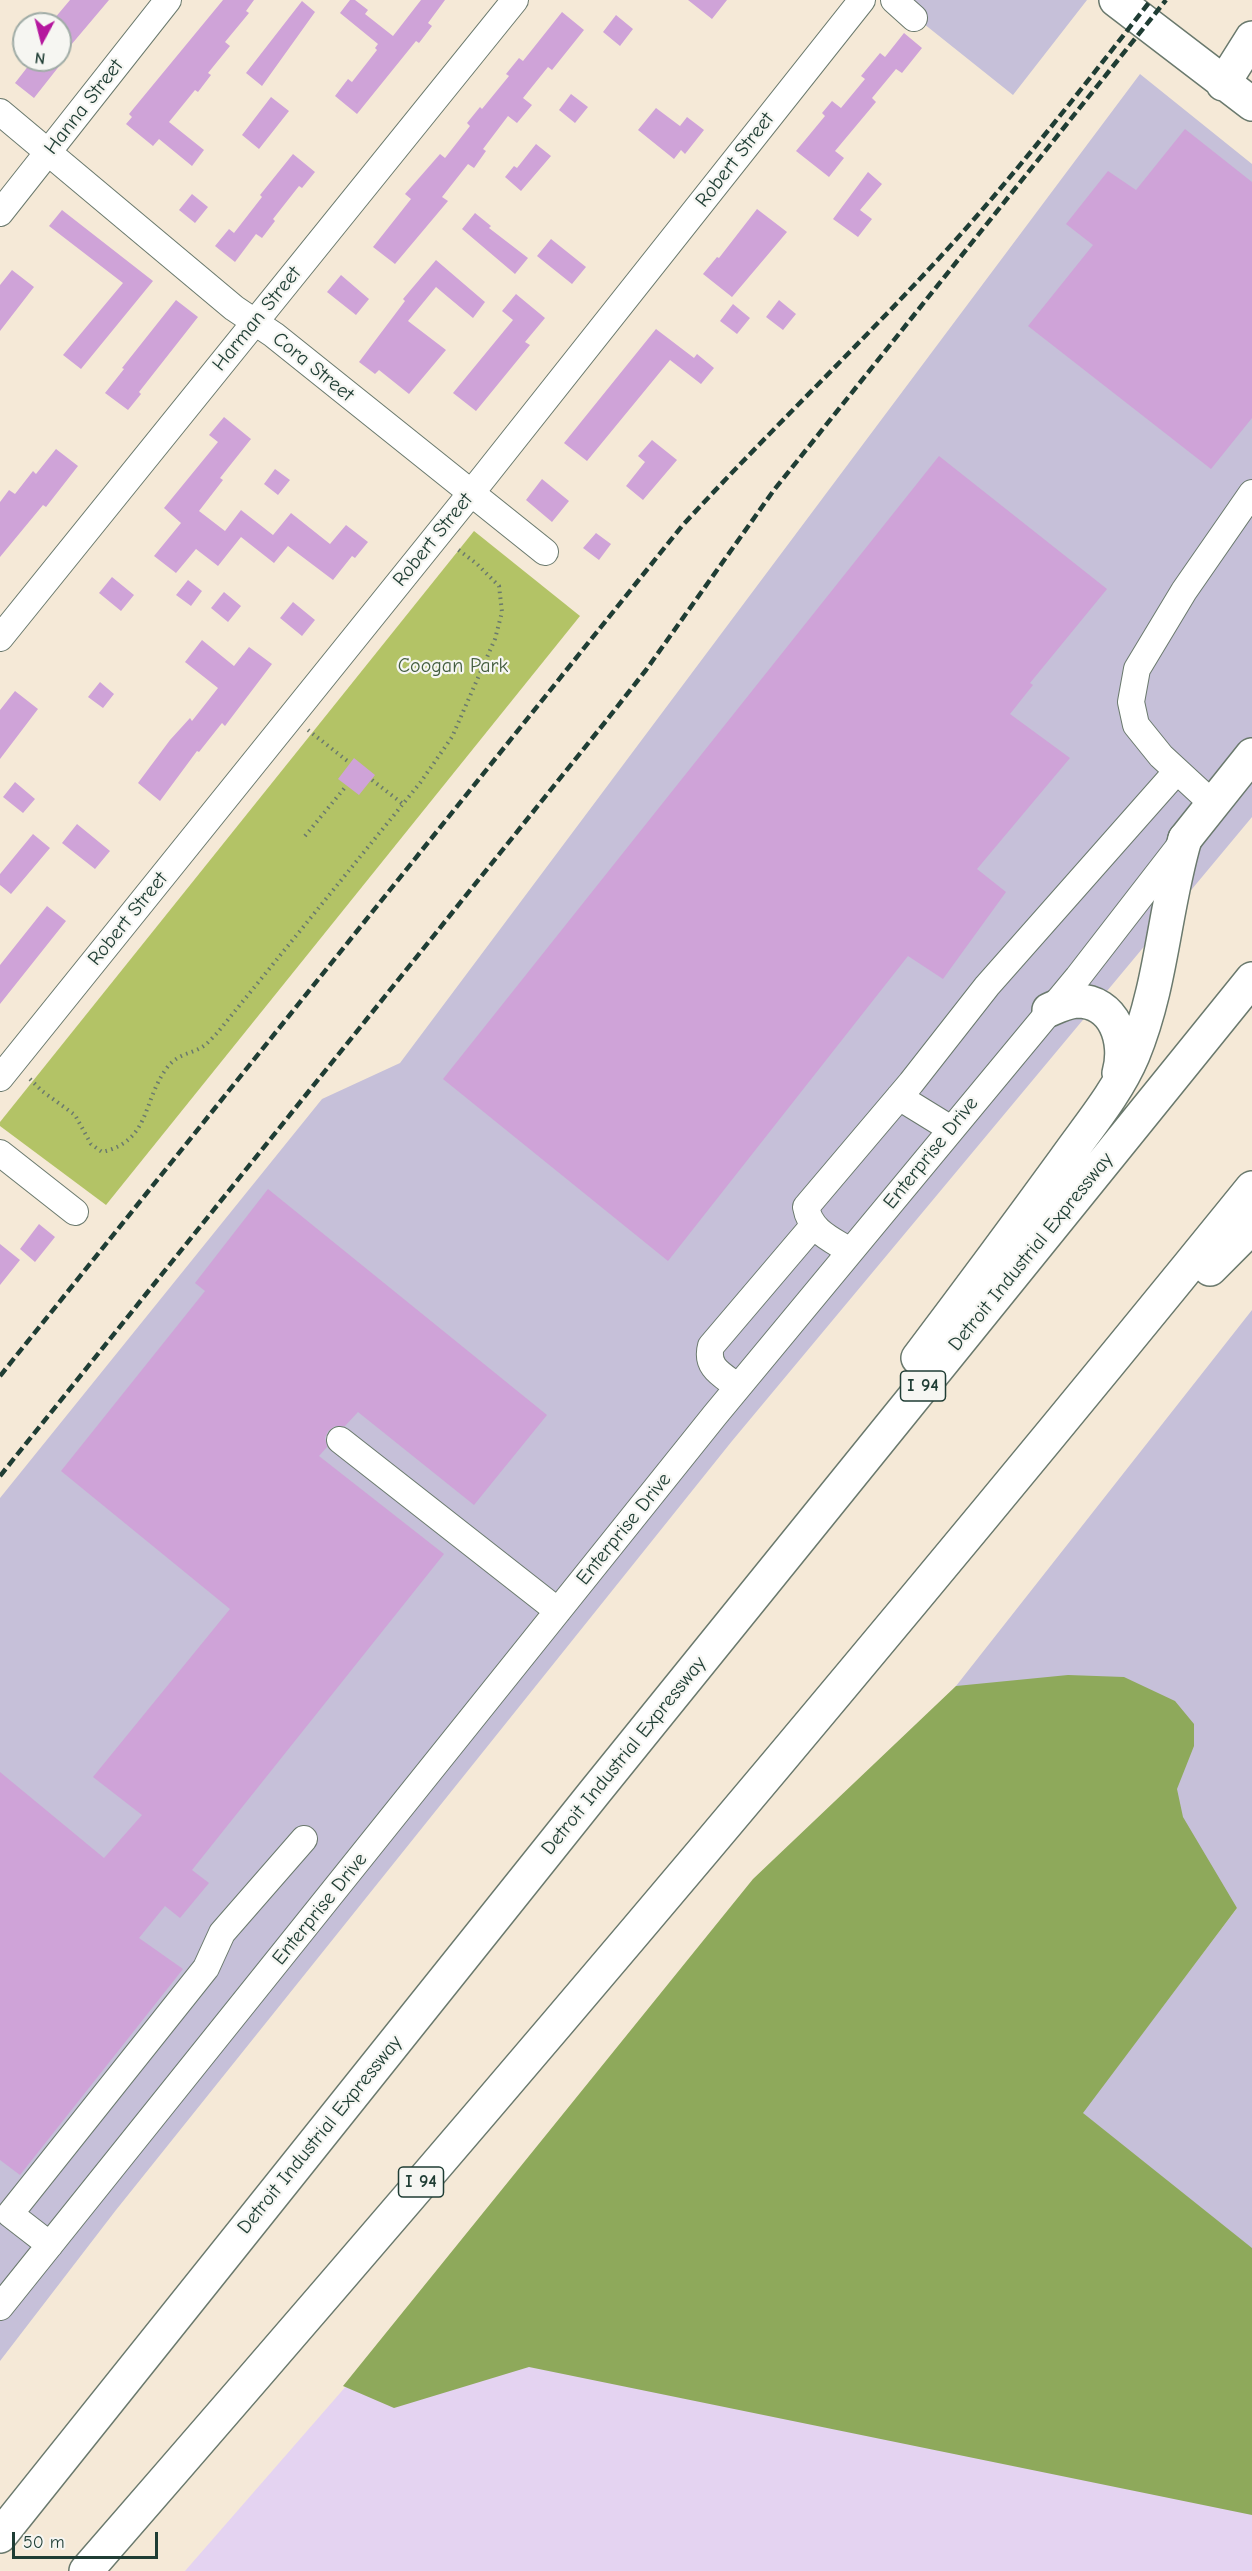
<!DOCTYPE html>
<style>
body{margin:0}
#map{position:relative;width:1252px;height:2571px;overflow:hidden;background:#f5e9d7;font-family:"Comic Neue",sans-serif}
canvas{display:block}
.north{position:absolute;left:12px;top:12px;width:60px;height:60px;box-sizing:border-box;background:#f6f6f2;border:2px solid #a0aca6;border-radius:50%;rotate:187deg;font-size:16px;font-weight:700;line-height:24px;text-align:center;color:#1f3d34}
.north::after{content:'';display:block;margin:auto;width:21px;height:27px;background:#b5179e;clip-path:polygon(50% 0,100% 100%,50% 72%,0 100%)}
.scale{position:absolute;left:12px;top:2532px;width:146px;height:27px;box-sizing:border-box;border:3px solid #1f3d34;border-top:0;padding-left:8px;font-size:18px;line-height:21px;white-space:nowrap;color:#1f3d34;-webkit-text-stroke:4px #f6f6f2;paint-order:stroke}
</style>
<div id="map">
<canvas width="1252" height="2571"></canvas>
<div class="north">N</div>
<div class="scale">50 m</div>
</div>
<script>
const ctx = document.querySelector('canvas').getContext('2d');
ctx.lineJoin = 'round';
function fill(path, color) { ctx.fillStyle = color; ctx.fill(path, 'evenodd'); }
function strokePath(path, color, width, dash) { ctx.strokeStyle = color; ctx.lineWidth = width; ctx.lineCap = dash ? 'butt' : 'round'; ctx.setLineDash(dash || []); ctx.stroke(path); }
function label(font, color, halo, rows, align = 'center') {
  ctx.font = font + ' "Comic Neue",sans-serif'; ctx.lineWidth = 4.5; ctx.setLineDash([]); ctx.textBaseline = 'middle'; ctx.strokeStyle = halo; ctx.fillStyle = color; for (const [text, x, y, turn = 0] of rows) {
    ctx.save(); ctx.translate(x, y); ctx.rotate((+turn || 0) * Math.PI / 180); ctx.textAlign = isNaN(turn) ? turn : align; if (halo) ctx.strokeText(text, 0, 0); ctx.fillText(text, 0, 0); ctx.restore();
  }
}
fill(new Path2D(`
 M956,1686L1237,1908L1083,2113L1252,2249V2571H185Z`), '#e4d3f1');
fill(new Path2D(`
 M894,0H1087L1013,95Z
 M1140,74L1252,164V817L732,1441L116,2210L0,2361V1498L322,1099L400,1063Z
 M1252,1310V2249L1082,2113L1237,1908L956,1686Z`), '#c6c0d9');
fill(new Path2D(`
 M474,531L580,616L106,1205L0,1126V1122Z`), '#b3c366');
fill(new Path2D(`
 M1068,1675L1124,1677L1175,1701L1194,1724V1746L1177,1789L1183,1817L1237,1908L1083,2113L1252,2248V2515L529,2367L394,2408L343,2386L753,1879L956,1686Z`), '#8ea95b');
fill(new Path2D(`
 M70,0H109L60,58V24L54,19Z
 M223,0H254L246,11L249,13L225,42L230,46L208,73L211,75L198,92L195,90L169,122L204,150L192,166L159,139L153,146L126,124L132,117L129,114Z
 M350,0H355L368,10L365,14L393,36L421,0H445L428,23L432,26L419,43L416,41L357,114L335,96L348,79L352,82L377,50L375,48L378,44L340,13Z
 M688,0H727L712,19Z
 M302,1L315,12L262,86L246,73Z
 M562,12L584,30L552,70L548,67L523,98L532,105L517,123L508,116L483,149L486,151L474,168L468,164L442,197L448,201L395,264L373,247L411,199L405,194L440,154L445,158L470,126L467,123L480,107L482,109L509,76L506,74L519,58L523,61Z
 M616,15L633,29L620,46L603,32Z
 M904,33L922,48L902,73L896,69L872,98L876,102L835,151L844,158L829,177L796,151L825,116L822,113L832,101L841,108L865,79L861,76L880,53L885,57Z
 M33,60H64L34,98L15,83Z
 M571,94L588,107L575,123L559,110Z
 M271,97L289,111L259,149L242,135Z
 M656,108L680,126L687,117L704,130L685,154L681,150L674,159L638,130Z
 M1185,129L1252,182V418L1211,469L1028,326L1093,245L1066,224L1108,171L1136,190Z
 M536,144L551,156L521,191L505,177L514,166L517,168Z
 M293,154L315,172L302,188L299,186L273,219L275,221L262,238L256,234L235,262L215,246L229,229L234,233L262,197L260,195Z
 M868,172L882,184L860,210L872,219L858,237L833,219Z
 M192,194L208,207L195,223L179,210Z
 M757,209L787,232L732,297L703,274L717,257L719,258Z
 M62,210L153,281L81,369L63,355L123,283L49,226Z
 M475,213L491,226L489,228L528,258L515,274L462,229Z
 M551,239L586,267L572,284L537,256Z
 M436,260L485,302L473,318L436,287L408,321L446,350L409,394L379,370L375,374L359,362L405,301L403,299Z
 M12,270L34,287L0,331V285Z
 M341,275L369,299L356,315L327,292Z
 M516,294L545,318L525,342L530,345L476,411L453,393L513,320L502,311Z
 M176,300L198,317L139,392L141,394L128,410L105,393L124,369L122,368Z
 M779,300L796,314L783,330L766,317Z
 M733,304L750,318L737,334L720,321Z
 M656,329L694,358L697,354L714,368L701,384L670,360L587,461L564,443Z
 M224,417L251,439L220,478L223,480L199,511L225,531L241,510L273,535L291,513L330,544L346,525L368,542L355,558L352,556L333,580L288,546L274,563L241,537L218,566L196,549L176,573L154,556L181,523L164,508L218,442L209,435Z
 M652,440L677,460L643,500L626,486L645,462L638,456Z
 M56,449L78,466L46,507L43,505L0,557V502L9,490L15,494L33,471L36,474Z
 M939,456L1107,589L1030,683L1033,685L1010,714L1070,758L977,869L1006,892L943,979L908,956L668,1261L443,1079Z
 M275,469L290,480L278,495L264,484Z
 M542,479L569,501L552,522L526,500Z
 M596,533L611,544L599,560L583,548Z
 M112,577L134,595L121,611L99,593Z
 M188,580L202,591L191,606L176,595Z
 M224,592L241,606L228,622L211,608Z
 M293,602L315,620L302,636L280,618Z
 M202,640L234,666L249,647L272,664L225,726L222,723L199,752L197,751L160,801L138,783L170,740L190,718L192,721L218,688L185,662Z
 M100,682L114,694L103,708L88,697Z
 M15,691L38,709L0,759V710Z
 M354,758L375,775L359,795L338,779Z
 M15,782L35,799L23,813L3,797Z
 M77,824L110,851L95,869L62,843Z
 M33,834L50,848L11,894L0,885V874Z
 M47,906L66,921L0,1004V965Z
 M268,1189L547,1415L474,1505L358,1412L345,1426H335L328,1431L325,1438L327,1447L319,1456L444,1554L192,1870L209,1883L180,1918L165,1906L139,1938L183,1969L20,2175L0,2160V1772L104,1858L142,1815L93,1777L230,1609L61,1471L205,1291L195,1283Z
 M39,1224L55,1237L35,1262L20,1249Z
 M0,1244L20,1260L0,1285Z`), '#cfa3d8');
const minor = new Path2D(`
 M894,0L914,18
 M0,112L234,308L274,335L545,552
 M0,213L168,0
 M0,638L515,0
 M1213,804L1161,756L1136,725L1131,702L1137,669L1184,591L1252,493
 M0,1078L484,477L862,0
 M899,1097L951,1129
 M0,1153L75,1212
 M850,1251C831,1239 810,1231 806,1207L911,1083L987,986L1177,771
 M738,1387C723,1375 705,1368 711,1346L813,1226
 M340,1440L558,1611
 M50,2245L10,2214L206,1968L222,1933L304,1839
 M0,2307L715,1415L1078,977L1181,844`);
const major = new Path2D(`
 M1116,0L1252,104
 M1223,84L1252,38
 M1185,839L1252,755`);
const highway = new Path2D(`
 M1049,1010C1058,1006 1066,1002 1076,1001C1115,1000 1128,1042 1119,1073
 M1210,1269L1252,1227
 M918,1358C967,1293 1016,1227 1064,1161C1088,1127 1117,1093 1133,1055C1162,985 1164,910 1185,839
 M0,2536L594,1793L1252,979
 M86,2571C482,2116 872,1657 1252,1188`);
strokePath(minor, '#6a796d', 28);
strokePath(major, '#6a796d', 36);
strokePath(highway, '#6a796d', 36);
strokePath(new Path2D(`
 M308,730L350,763
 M372,780L403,804
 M305,836L347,785
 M30,1079L42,1091L75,1115L91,1144L102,1152C150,1141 142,1103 166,1069C178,1052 192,1055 205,1045C209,1042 214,1036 218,1032L420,783L452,737L495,639L502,612L499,586L477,564L456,548`), '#6a796d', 4, [1.5, 4.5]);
strokePath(minor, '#fff', 26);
strokePath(major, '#fff', 33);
strokePath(highway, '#fff', 33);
strokePath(new Path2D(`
 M0,1376L682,526C770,430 865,340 953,243C1022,166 1087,82 1151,0
 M0,1476L606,721L646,670L774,490L1166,0`), '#1f3d34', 4.5, [9, 4.5]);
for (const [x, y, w] of [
 [923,1386,45],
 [421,2182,45]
]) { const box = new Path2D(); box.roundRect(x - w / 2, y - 15, w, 30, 4.5); ctx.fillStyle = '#f6f6f2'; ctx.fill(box); strokePath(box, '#1f3d34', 1.5); }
label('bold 18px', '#1f3d34', null, [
 ["I 94",923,1386],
 ["I 94",421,2182]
]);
label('20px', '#1f3d34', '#f6f6f2', [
 ["Hanna Street",84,107,-52],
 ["Robert Street",735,160,-52],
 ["Harman Street",257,319,-51],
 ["Cora Street",313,367,39],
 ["Robert Street",433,540,-51],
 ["Robert Street",128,919,-51],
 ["Enterprise Drive",931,1153,-51],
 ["Detroit Industrial Expressway",1031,1252,-51],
 ["Enterprise Drive",624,1529,-51],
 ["Detroit Industrial Expressway",624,1756,-51],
 ["Enterprise Drive",320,1909,-51],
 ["Detroit Industrial Expressway",320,2135,-51]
]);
label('20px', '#445e40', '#f6f6f2', [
 ["Coogan Park",453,666]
]);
</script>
